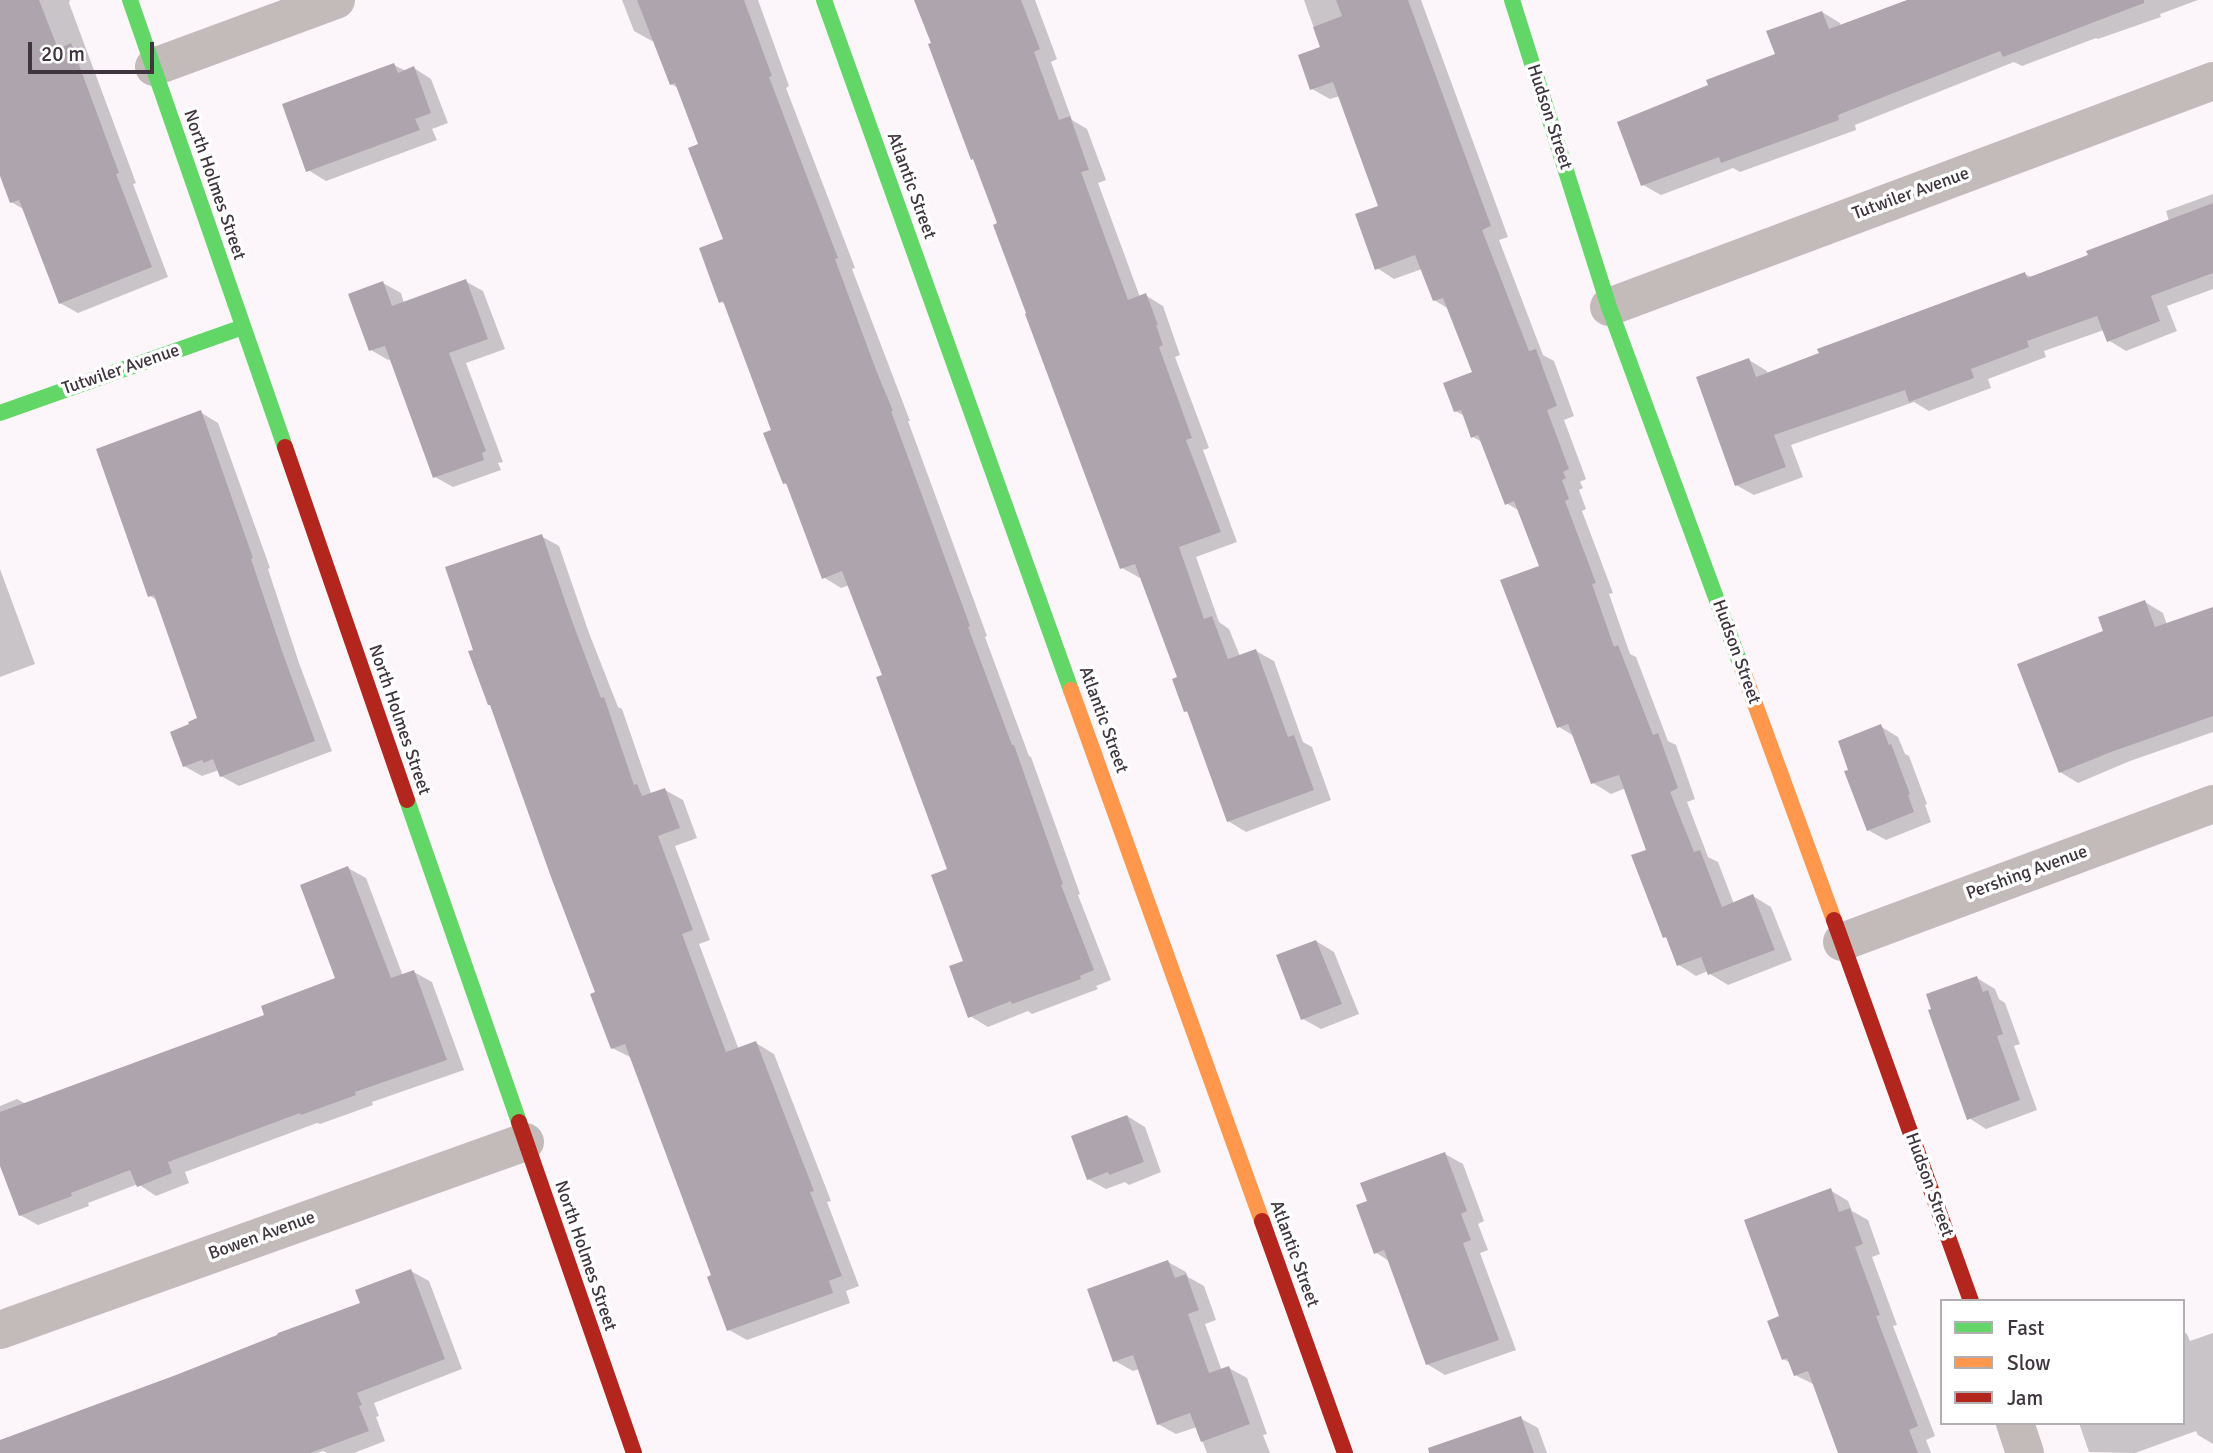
<!DOCTYPE html>
<style>
body{margin:0}
#map{position:relative;width:2213px;height:1453px;overflow:hidden;background:#fcf6fb;font-family:Signika,sans-serif}
canvas{display:block}
.legend{position:absolute;left:1940px;top:1299px;width:245px;height:126px;box-sizing:border-box;background:#fff;border:2px solid #b2aeb2;margin:0;padding:9px 12px;list-style:none;font-size:21px;color:#3f353e}
.legend li{display:flex;align-items:center;gap:14px;height:35px}
.legend b{width:35px;border:2px solid #b2aeb2}
.scale{position:absolute;left:28px;top:42px;width:126px;height:32px;box-sizing:border-box;border:4px solid #3f353e;border-top:0;padding-left:9px;font-size:21px;line-height:24px;white-space:nowrap;color:#3f353e;-webkit-text-stroke:5px #fff;paint-order:stroke}
</style>
<div id="map">
<canvas width="2213" height="1453"></canvas>
<ul class="legend">
<li><b style="height:9px;background:#63d668"></b>Fast</li>
<li><b style="height:9px;background:#ff974d"></b>Slow</li>
<li><b style="height:9px;background:#b3261e"></b>Jam</li>
</ul>
<div class="scale">20 m</div>
</div>
<script>
const ctx = document.querySelector('canvas').getContext('2d');
ctx.lineJoin = 'round';
function fill(path, color) { ctx.fillStyle = color; ctx.fill(path, 'evenodd'); }
function strokePath(path, color, width, dash) { ctx.strokeStyle = color; ctx.lineWidth = width; ctx.lineCap = dash ? 'butt' : 'round'; ctx.setLineDash(dash || []); ctx.stroke(path); }
function label(font, color, halo, rows, align = 'center') {
  ctx.font = font + ' Signika,sans-serif'; ctx.lineWidth = 7; ctx.setLineDash([]); ctx.textBaseline = 'middle'; ctx.strokeStyle = halo; ctx.fillStyle = color; for (const [text, x, y, turn = 0] of rows) {
    ctx.save(); ctx.translate(x, y); ctx.rotate((+turn || 0) * Math.PI / 180); ctx.textAlign = isNaN(turn) ? turn : align; if (halo) ctx.strokeText(text, 0, 0); ctx.fillText(text, 0, 0); ctx.restore();
  }
}
fill(new Path2D(`
 M0,0H70L69,3L136,183L133,184L168,277L78,313L60,303L25,210L11,202L0,171Z
 M622,0H758L789,86L786,88L855,268L852,269L910,421H908L987,636L985,637L1029,756L1031,757L1080,894L1078,895L1111,980L1096,986L1098,989L1032,1014L1028,1011L988,1027L970,1016L966,962L949,870L885,676L850,585L841,588L823,577L789,486L784,483L773,431L727,305L721,302L725,240L701,145L678,88L671,84L655,40L652,41L634,31Z
 M916,0H1035L1057,59L1051,62L1072,120L1087,129L1106,180L1098,183L1140,297L1145,295L1163,306L1180,355L1175,357L1209,448L1203,450L1237,542L1196,557L1219,622L1229,629L1240,656L1256,651L1274,661L1303,742L1312,747L1331,800L1246,832L1228,821L1189,713L1185,711L1180,678L1142,577L1140,578L1122,568L999,224Z
 M1304,0H1421L1508,237L1499,240L1543,355L1554,361L1574,416L1564,420L1586,479L1580,482L1583,488L1579,490L1586,509L1582,511L1613,593L1609,594L1630,654L1636,657L1668,741L1676,745L1695,799L1687,802L1708,857L1718,862L1734,904L1753,896L1771,907L1792,960L1728,985L1710,974L1708,971L1696,976L1679,965L1668,939L1665,937L1648,851L1626,788L1611,794L1593,783L1574,736L1559,727L1541,567L1520,511L1506,503L1482,442L1473,437L1465,416L1455,411L1474,373L1449,309L1434,300L1422,269L1394,279L1377,268L1380,207L1340,96L1330,99L1312,89L1321,48Z
 M1911,0H2198L2160,14L2161,17L2098,39L2096,38L2022,66L2014,62L1855,125L1856,130L1740,172L1733,168L1661,195L1643,185L1710,86L1777,55L1822,12L1840,23L1841,26Z
 M394,65L406,71L414,68L431,79L448,123L432,129L437,140L326,181L308,170Z
 M2213,194V289L2167,306L2177,331L2126,351L2108,340L2104,330L2044,351L2046,357L1988,379L1991,388L1929,411L1914,402L1791,445L1803,477L1754,495L1736,485L1749,360L1767,371L1768,375L2025,274L2033,278L2169,221L2166,211Z
 M465,281L483,291L505,349L466,363L503,462L498,463L501,470L453,487L435,477L392,359L388,360L371,350L383,283L401,293L404,303Z
 M200,412L218,423L270,568L268,569L299,663L332,751L239,786L221,776L219,770L202,776L184,766L199,719L157,600L150,596Z
 M541,536L559,546L589,633L618,707L622,709L651,793L665,790L683,800L697,838L675,846L710,940L699,944L739,1050L756,1043L774,1054L831,1201L827,1202L859,1286L846,1291L850,1303L747,1340L729,1330L713,1276L632,1058L612,1048L598,993L475,651Z
 M0,569L35,664L0,677Z
 M2145,602L2163,613L2167,625L2213,608V732L2130,761L2078,783L2060,772L2105,632Z
 M1880,726L1898,737L1905,754L1909,756L1927,804L1925,805L1931,822L1886,840L1868,830L1850,771Z
 M348,868L366,878L403,976L414,972L432,982L464,1070L372,1102L373,1105L320,1124L317,1123L185,1172L189,1183L156,1196L138,1184L88,1203L89,1206L38,1225L20,1215L0,1161V1106L17,1099L26,1104L266,1016L338,979Z
 M1316,941L1334,952L1359,1014L1321,1029L1303,1019Z
 M1977,978L1995,989L1999,999L2005,1003L2020,1044L2014,1046L2037,1110L1986,1129L1969,1118L1934,1010Z
 M1127,1116L1145,1127L1161,1172L1129,1185L1125,1182L1106,1189L1088,1179Z
 M1445,1154L1463,1164L1484,1221L1478,1224L1488,1250L1480,1253L1516,1350L1445,1375L1427,1364L1389,1261L1375,1252L1369,1202Z
 M1830,1190L1848,1201L1852,1211L1868,1220L1880,1254L1872,1257L1897,1325L1893,1326L1935,1436L1926,1440L1931,1453H1840L1815,1385L1795,1375L1791,1363L1783,1359L1781,1317Z
 M1168,1262L1186,1272L1188,1277L1204,1286L1216,1320L1205,1324L1222,1371L1229,1368L1247,1378L1267,1434L1263,1435L1270,1453H1207L1197,1427L1176,1434L1158,1424L1139,1369L1133,1371L1115,1361Z
 M411,1271L429,1281L462,1369L374,1403L379,1416L376,1417L385,1441L354,1453H327L323,1451L317,1453H0V1442L177,1376L362,1304Z
 M2183,1332L2187,1334L2190,1341L2213,1333V1444L2198,1435L2196,1431L2135,1453L2089,1452L2079,1423H2183Z
 M1520,1418L1538,1428L1547,1453H1455Z`), '#0003');
fill(new Path2D(`
 M0,0H39L58,49L71,43L119,173L116,174L152,267L59,304L19,200L10,203L0,176Z
 M637,0H744L772,76L769,77L838,258L835,259L876,370L893,411H891L970,626L968,627L1012,745H1014L1063,884L1061,885L1094,970L1080,976L1081,979L1012,1004L1011,1001L968,1018L949,966L963,961L931,875L947,869L876,677L882,675L842,571L822,579L786,483L783,484L763,433L771,430L723,301L719,303L699,248L723,239L688,148L698,144L675,83L670,85Z
 M914,0H1021L1040,49L1034,52L1059,120L1070,116L1089,170L1081,172L1128,300L1146,293L1158,325H1156L1163,345L1159,347L1192,438L1186,440L1221,532L1179,547L1204,619L1212,616L1228,659L1256,649L1288,737L1294,735L1314,790L1227,822L1187,711L1184,712L1172,679L1177,677L1135,564L1120,569L1025,314L1026,313L993,225L997,223L973,159L971,160L955,117L928,44L931,43Z
 M1336,0H1408L1491,226L1482,230L1529,351L1536,349L1557,406L1547,410L1569,469L1563,472L1566,478L1562,480L1569,499L1565,501L1596,583L1592,584L1614,647L1618,645L1653,735L1658,733L1678,788L1670,792L1694,852L1700,850L1722,907L1753,894L1775,950L1708,975L1701,957L1677,966L1666,937L1663,938L1631,855L1646,850L1619,775L1591,784L1568,724L1557,728L1500,580L1539,566L1514,501L1505,505L1478,435L1471,438L1461,410L1454,412L1443,383L1472,372L1443,298L1433,301L1415,255L1375,270L1355,214L1378,206L1333,82L1310,90L1298,55L1320,47L1313,27L1342,16Z
 M1907,0H2144V3L2003,57L2000,51L1838,115L1839,120L1721,163L1719,157L1641,186L1617,122L1708,85L1706,80L1775,54L1766,31L1822,11L1829,29Z
 M394,63L398,73L414,66L431,113L415,119L420,130L306,172L282,104Z
 M2213,203V273L2151,296L2160,321L2107,342L2097,316L2027,341L2029,347L1971,369L1974,378L1909,402L1905,390L1774,435L1786,467L1735,486L1696,377L1749,358L1756,377L1819,353L1817,349L1847,338L2025,272L2027,278L2088,255L2086,251Z
 M466,279L488,339L449,353L486,451L482,453L484,460L433,478L385,346L369,351L348,294L383,281L392,306Z
 M201,410L253,558L251,559L282,651L315,741L220,777L213,759L204,763L202,760L183,767L170,732L189,724L188,722L197,718L154,595L148,597L96,449Z
 M542,534L572,621L601,698L604,697L634,785L637,784L642,796L665,788L680,828L658,836L693,930L682,934L726,1052L756,1041L814,1191L810,1192L842,1276L829,1281L833,1293L727,1331L707,1277L711,1275L625,1044L611,1049L590,994L595,992L551,877L490,705H488L468,651L473,650L445,567Z
 M2145,600L2155,627L2213,607V716L2111,752L2059,773L2017,664L2103,631L2098,617Z
 M1881,724L1889,745L1891,744L1910,794L1908,795L1914,812L1867,831L1844,771L1848,770L1838,741Z
 M348,866L391,978L414,970L447,1060L355,1092L356,1095L301,1115L300,1113L168,1162L172,1173L137,1187L130,1170L71,1193L72,1196L19,1216L0,1166V1112L264,1015L261,1006L335,978L300,885Z
 M1316,940L1342,1004L1301,1020L1276,955Z
 M1977,976L1983,992L1988,990L2003,1034L1997,1036L2020,1100L1967,1120L1928,1010L1931,1009L1926,994Z
 M1127,1115L1144,1162L1109,1175L1108,1172L1087,1180L1071,1136Z
 M1445,1152L1467,1211L1461,1214L1471,1240L1463,1243L1499,1340L1426,1365L1384,1250L1374,1254L1356,1205L1367,1201L1360,1183Z
 M1831,1188L1839,1212L1850,1208L1863,1244L1855,1247L1880,1315L1876,1316L1918,1426L1909,1430L1918,1453H1838L1808,1371L1794,1376L1787,1358L1782,1360L1767,1321L1779,1316L1744,1220Z
 M1168,1260L1175,1278L1186,1274L1199,1310L1188,1314L1209,1373L1229,1366L1250,1424L1201,1442L1190,1413L1157,1425L1133,1355L1113,1362L1087,1289Z
 M411,1269L445,1359L357,1393L362,1405L359,1406L369,1431L310,1453H0V1440L176,1375L277,1335L278,1333L360,1303L355,1290Z
 M1521,1416L1534,1453H1429L1428,1448Z`), '#aea4ad');
strokePath(new Path2D(`
 M154,67L336,0
 M1609,307L2213,81
 M1842,942L2213,804
 M0,1330L525,1142
 M2015,1423L2025,1453`), '#c3baba', 38);
strokePath(new Path2D(`
 M130,0L285,447
 M824,0L1071,690
 M1512,0L1609,307L1740,663
 M0,413L243,327
 M407,800L519,1122`), '#63d668', 16);
strokePath(new Path2D(`
 M1740,663L1834,920
 M1071,690L1262,1221`), '#ff974d', 16);
strokePath(new Path2D(`
 M285,447L407,800
 M1834,920L1971,1301
 M519,1122L634,1453
 M1262,1221L1345,1453`), '#b3261e', 16);
label('18px', '#3f353e', '#fff', [
 ["Hudson Street",1549,117,72],
 ["North Holmes Street",214,185,71],
 ["Atlantic Street",911,186,70],
 ["Tutwiler Avenue",1911,194,-20],
 ["Tutwiler Avenue",121,370,-19],
 ["Hudson Street",1736,652,70],
 ["North Holmes Street",399,720,71],
 ["Atlantic Street",1103,720,70],
 ["Pershing Avenue",2027,873,-20],
 ["Hudson Street",1929,1185,70],
 ["Bowen Avenue",262,1236,-20],
 ["Atlantic Street",1294,1254,70],
 ["North Holmes Street",585,1256,71]
]);
</script>
